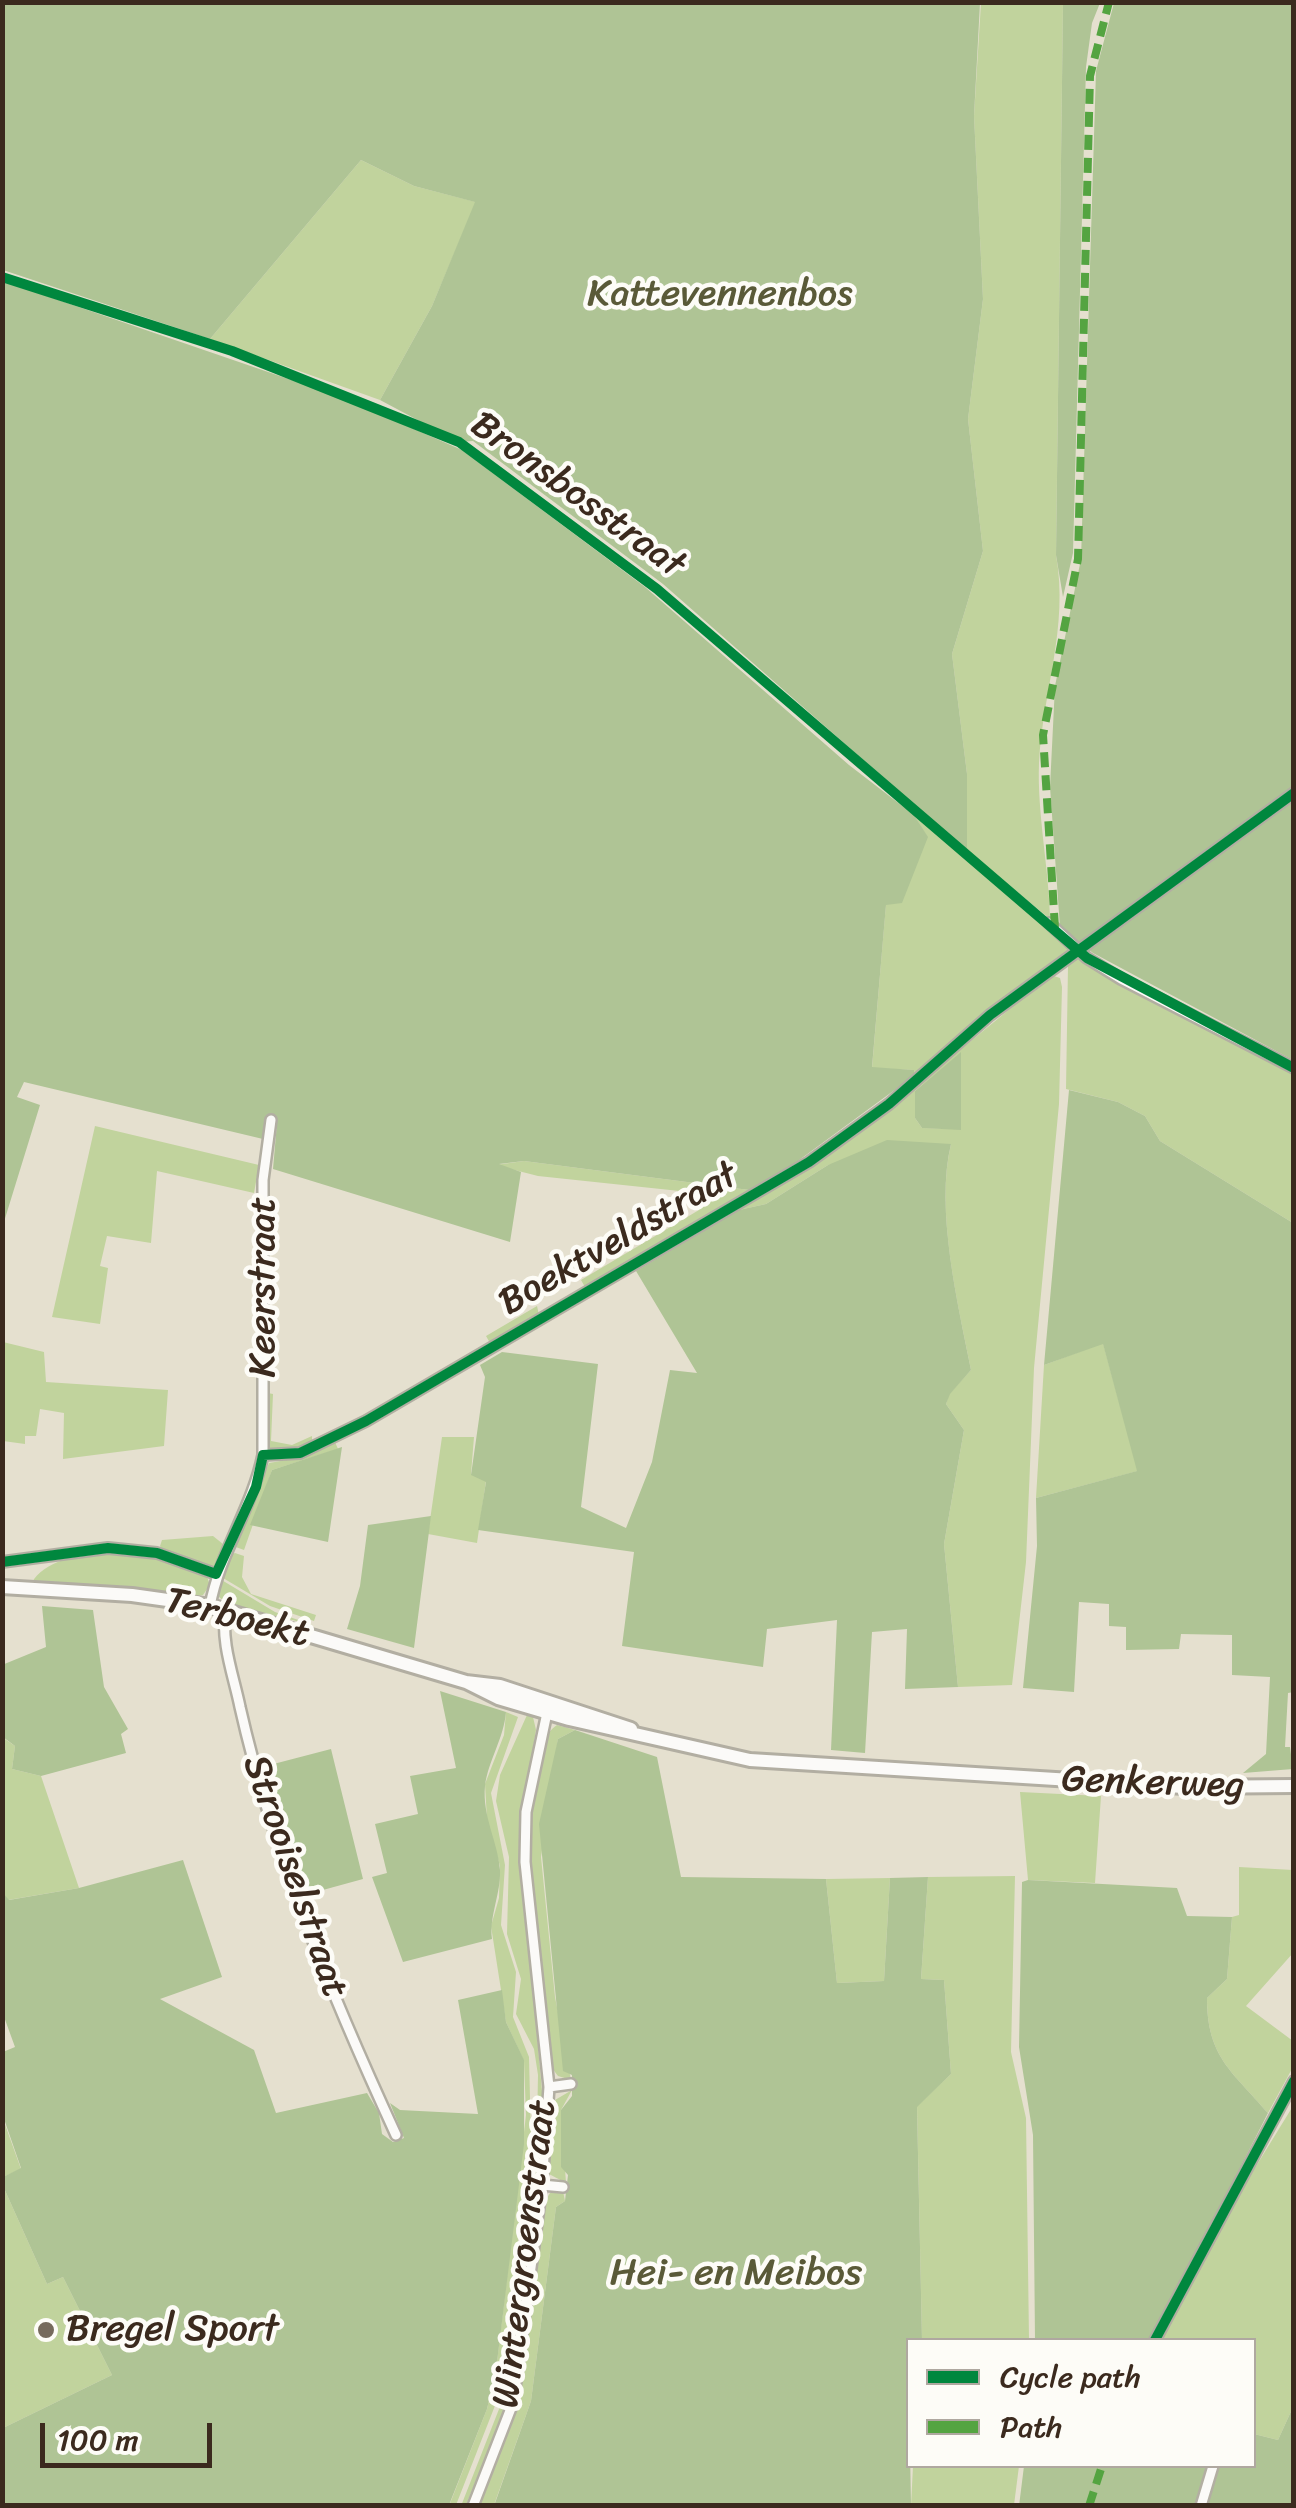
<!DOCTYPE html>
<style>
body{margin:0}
#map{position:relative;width:1296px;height:2508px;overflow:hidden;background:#e5e0cf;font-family:Sriracha,sans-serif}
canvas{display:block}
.frame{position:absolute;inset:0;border:5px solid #3b2a1e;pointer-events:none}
.legend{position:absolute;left:906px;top:2338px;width:350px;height:130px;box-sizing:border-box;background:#fdfcf7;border:2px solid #afa8a0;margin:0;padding:12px 18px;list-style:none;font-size:30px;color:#3b2a1e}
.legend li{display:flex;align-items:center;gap:20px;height:50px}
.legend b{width:50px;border:2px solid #afa8a0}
.scale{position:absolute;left:40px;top:2423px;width:172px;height:45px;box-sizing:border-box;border:5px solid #3b2a1e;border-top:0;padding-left:12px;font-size:30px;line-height:35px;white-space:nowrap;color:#3b2a1e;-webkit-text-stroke:8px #fdfcf7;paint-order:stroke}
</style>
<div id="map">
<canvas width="1296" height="2508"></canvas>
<div class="frame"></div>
<ul class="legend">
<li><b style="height:12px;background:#00873e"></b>Cycle path</li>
<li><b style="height:12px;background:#54a441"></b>Path</li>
</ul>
<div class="scale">100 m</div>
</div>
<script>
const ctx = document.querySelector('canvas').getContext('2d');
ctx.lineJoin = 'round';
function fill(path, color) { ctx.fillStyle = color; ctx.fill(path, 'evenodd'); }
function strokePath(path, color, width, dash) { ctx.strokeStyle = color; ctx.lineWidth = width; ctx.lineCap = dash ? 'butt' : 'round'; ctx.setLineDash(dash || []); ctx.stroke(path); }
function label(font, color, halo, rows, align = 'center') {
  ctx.font = font + ' Sriracha,sans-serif'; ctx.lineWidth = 9; ctx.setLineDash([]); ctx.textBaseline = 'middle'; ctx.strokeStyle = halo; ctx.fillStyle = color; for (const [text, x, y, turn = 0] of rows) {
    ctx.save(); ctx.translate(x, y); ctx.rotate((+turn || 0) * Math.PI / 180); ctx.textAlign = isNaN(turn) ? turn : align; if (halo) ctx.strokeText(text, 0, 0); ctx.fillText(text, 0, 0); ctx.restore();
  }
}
fill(new Path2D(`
 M981,3H1063L1056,555C1069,627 1043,690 1039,763C1037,814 1049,867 1050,919L967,851V774L952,654L983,551L968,419L983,299L974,116Z
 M361,160L414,186L476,202L432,306L380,400L210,339Z
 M914,815L1070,948L915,1075L914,1070L872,1068L886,904L927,837Z
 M1078,957L1293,1074V1223L1160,1141L1145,1116L1118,1102L1066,1089L1068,966Z
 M1051,975L1060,978L1062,987L1059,1104L1034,1368L1026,1562L1012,1685L958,1687L944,1544L964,1430L946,1404L949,1394L971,1370C958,1304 935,1210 951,1144L828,1165L766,1204L739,1210L875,1120ZM961,1053V1129L922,1128L915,1118V1091Z
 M95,1126L259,1165L254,1193L157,1171L151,1243L107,1236L100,1266L108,1268L100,1324L52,1317Z
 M524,1161L757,1191L585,1287L581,1280L699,1210L689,1192L538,1176L495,1165Z
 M537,1306L539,1315L490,1343L486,1336Z
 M3,1342L44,1352L46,1382L168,1390L164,1446L63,1459L64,1413L40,1409L36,1436H25V1444L3,1441Z
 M1103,1343L1138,1471L1036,1498L1044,1365Z
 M268,1393L273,1394L271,1441L292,1445L312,1436V1443L287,1451L269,1448Z
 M442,1437H474L471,1474L486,1481L477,1543L428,1534Z
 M335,1442L338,1449L272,1470L244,1550L233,1546L269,1463L298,1458Z
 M213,1536L223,1544L215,1568L164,1553L160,1546L162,1540Z
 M104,1551L142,1553L206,1574L210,1585L203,1595L194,1597L135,1588L32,1583C42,1561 82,1554 104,1551Z
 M235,1553L244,1556L242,1577L251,1594L316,1615L314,1621L270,1606L223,1578L227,1556Z
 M220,1579L275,1612L313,1625L229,1605L219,1597Z
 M506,1712L518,1717L491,1793L505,1865L501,1925L516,1972L513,2017L529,2057L531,2140L498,2398L456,2505L449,2506L487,2409L496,2370L526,2115L524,2061L506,2022L491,1926L499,1898L500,1866L487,1820L485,1784L504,1735Z
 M527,1715L533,1717L536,1730L519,1835L544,2113L506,2407L466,2505L461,2506L501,2404L537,2127L538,2075L534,2049L516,2014L521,1979L507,1934L509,1857L496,1801L500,1775Z
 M557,1725L575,1730L558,1739L541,1857L555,1997L571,2080L558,2076L552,2068C546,2007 505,1758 557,1725Z
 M2,1737L15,1746L12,1769L41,1776L79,1888L8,1900L3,1893Z
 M1020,1792L1101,1796L1095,1883L1028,1880Z
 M1293,1860V1953L1246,2006L1293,2041V2067L1268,2113C1232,2071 1207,2057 1207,1998L1227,1979L1232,1917L1239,1915V1867L1293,1870Z
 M1015,1876L1011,2052L1026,2118L1029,2340H922L917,2106L951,2074L944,1980L921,1979L928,1877Z
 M890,1878L884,1981L837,1983L826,1879Z
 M572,2090L561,2110L566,2183L549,2174V2164L555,2100Z
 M1293,2106V2407L1278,2440L1254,2434V2340H1162L1250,2176Z
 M2,2116L21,2169L3,2177H2Z
 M3,2186L47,2284L63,2277L112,2375L3,2428Z
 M563,2191L565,2201L556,2207L531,2401L494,2505L478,2506L518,2401L544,2203L550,2193Z
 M913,2466H1019L1014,2505L911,2506Z`), '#c1d39d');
fill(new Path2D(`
 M3,2L980,3L974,116L983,299L968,419L983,551L952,654L967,774V851L663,584L473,441L459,442L380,400L432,306L475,202L414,186L361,160L210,339L3,270Z
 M1063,3H1100L1092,23L1086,67L1073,553L1063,597L1056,555Z
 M1114,3H1293V1060L1093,953L1060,927L1050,787L1055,686L1081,559L1096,71Z
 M3,281L341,397L462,450L645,587L849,765L914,815L928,837L902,903L886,905L872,1067L914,1070L915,1075L757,1191L524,1161L499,1164L521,1172L510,1242L273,1169L277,1123L265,1121L263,1139L24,1082L17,1097L40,1105L3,1225Z
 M961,1052V1130L922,1128L915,1118V1091Z
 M1069,1090L1118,1102L1145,1116L1160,1141L1293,1223L1294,1692L1288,1693L1285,1747H1290L1293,1769L1243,1773L1266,1754L1270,1677L1232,1675V1635L1181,1634L1179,1649L1126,1650V1627L1109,1626V1604L1079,1602L1074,1692L1023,1688L1037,1546L1036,1498L1137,1471L1103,1344L1044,1365Z
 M887,1140L951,1144C935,1209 958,1304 971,1370L950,1394L946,1404L964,1430L944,1544L958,1687L905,1689L907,1629L872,1632L865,1753L831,1750L837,1620L767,1629L763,1667L622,1646L634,1552L478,1530L486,1482L471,1475L485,1377L480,1365L502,1352L598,1364L581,1507L626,1528L652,1462L670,1370L697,1373L636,1271L739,1210L766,1204L828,1165Z
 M342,1447L328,1542L250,1525L272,1470Z
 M431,1516L414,1648L347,1629L360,1586L368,1525Z
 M42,1606L93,1610L104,1687L128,1729L121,1734L126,1753L41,1776L12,1769L15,1746L3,1737L2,1665L46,1647Z
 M440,1691L506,1712C504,1738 488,1761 485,1786C482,1816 498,1842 500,1870C501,1894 489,1916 492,1939L403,1962L372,1877L387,1873L375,1824L418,1814L410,1776L456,1768Z
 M575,1730L657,1757L681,1877L826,1879L837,1983L884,1981L890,1878L928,1877L921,1979L944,1980L951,2074L917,2107L922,2340H908L911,2505L494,2506L531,2401L556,2207L565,2201L568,2175L561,2167V2110L572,2096V2075L563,2071L539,1824L558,1739Z
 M331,1749L363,1879L301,1896L275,1828L262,1767Z
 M183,1860L222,1977L160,1999L254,2050L276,2113L367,2093L379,2113L382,2134L393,2142L404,2138L390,2103L400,2110L478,2114L458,2000L502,1990L506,2022L524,2060V2144L496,2370L487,2409L449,2505H3V2428L112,2375L63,2277L47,2284L3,2186V2177L21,2168L3,2116V2052L15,2047L3,2014V1893L9,1900L79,1888Z
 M1028,1880L1177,1888L1187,1916L1232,1917L1227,1979L1207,1998C1207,2057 1232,2071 1268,2113L1152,2340H1035L1033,2135L1019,2047L1022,1882Z
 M1293,2407V2505L1019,2506L1024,2466H1254V2434L1278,2440Z`), '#afc495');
const street = new Path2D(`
 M1049,923L1087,958L1121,979L1294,1068
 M263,1455L300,1453L366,1421L809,1162L889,1104L990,1015L1294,793
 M2,1562L108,1548L157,1553L216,1574
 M210,1606C220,1552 252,1508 263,1455V1180L271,1120
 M226,1610C220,1641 234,1677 240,1707C274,1857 332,1996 396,2135
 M549,2087L571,2084
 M542,2185L563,2187
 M1155,2340L1294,2081
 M473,2506L513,2403L542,2185L549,2087L525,1862L526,1812L548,1708
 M1201,2506L1213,2466`);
const secondary = new Path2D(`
 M2,1587L132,1595L210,1606L466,1682L500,1686L631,1729
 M466,1682L498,1698L569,1719L750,1760L1184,1787L1294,1786`);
strokePath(street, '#b2aea2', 14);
strokePath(secondary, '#b2aea2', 18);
strokePath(street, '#fbfaf8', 9);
strokePath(secondary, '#fbfaf8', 12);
strokePath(new Path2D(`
 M1055,928L1043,735L1078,559L1090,76L1109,2
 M1089,2506L1102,2466`), '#54a441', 8, [15, 8]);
strokePath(new Path2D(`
 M2,277L232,351L459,442L657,589L1087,958L1294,1068
 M2,1562L108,1548L157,1553L216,1574L256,1487L263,1455L300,1453L366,1421L809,1162L889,1104L990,1015L1294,793
 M1155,2340L1294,2081`), '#00873e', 10);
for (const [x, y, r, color] of [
 [46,2330,10,"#766a5c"]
]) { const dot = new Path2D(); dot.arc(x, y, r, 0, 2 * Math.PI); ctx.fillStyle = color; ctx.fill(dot); strokePath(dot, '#fdfcf7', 4); }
label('38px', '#5a5a38', '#fdfcf7', [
 ["Kattevennenbos",720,295],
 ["Hei- en Meibos",736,2274]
]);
label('38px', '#3b2a1e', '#fdfcf7', [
 ["Bronsbosstraat",577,496,36],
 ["Boektveldstraat",619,1240,-30],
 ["Keerstraat",264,1287,-90],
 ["Terboekt",237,1619,14],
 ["Genkerweg",1153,1784,2],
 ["Strooiselstraat",294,1877,71],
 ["Wintergroenstraat",526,2254,-83]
]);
label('38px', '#3b2a1e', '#fdfcf7', [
 ["Bregel Sport",66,2330]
], 'left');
</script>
